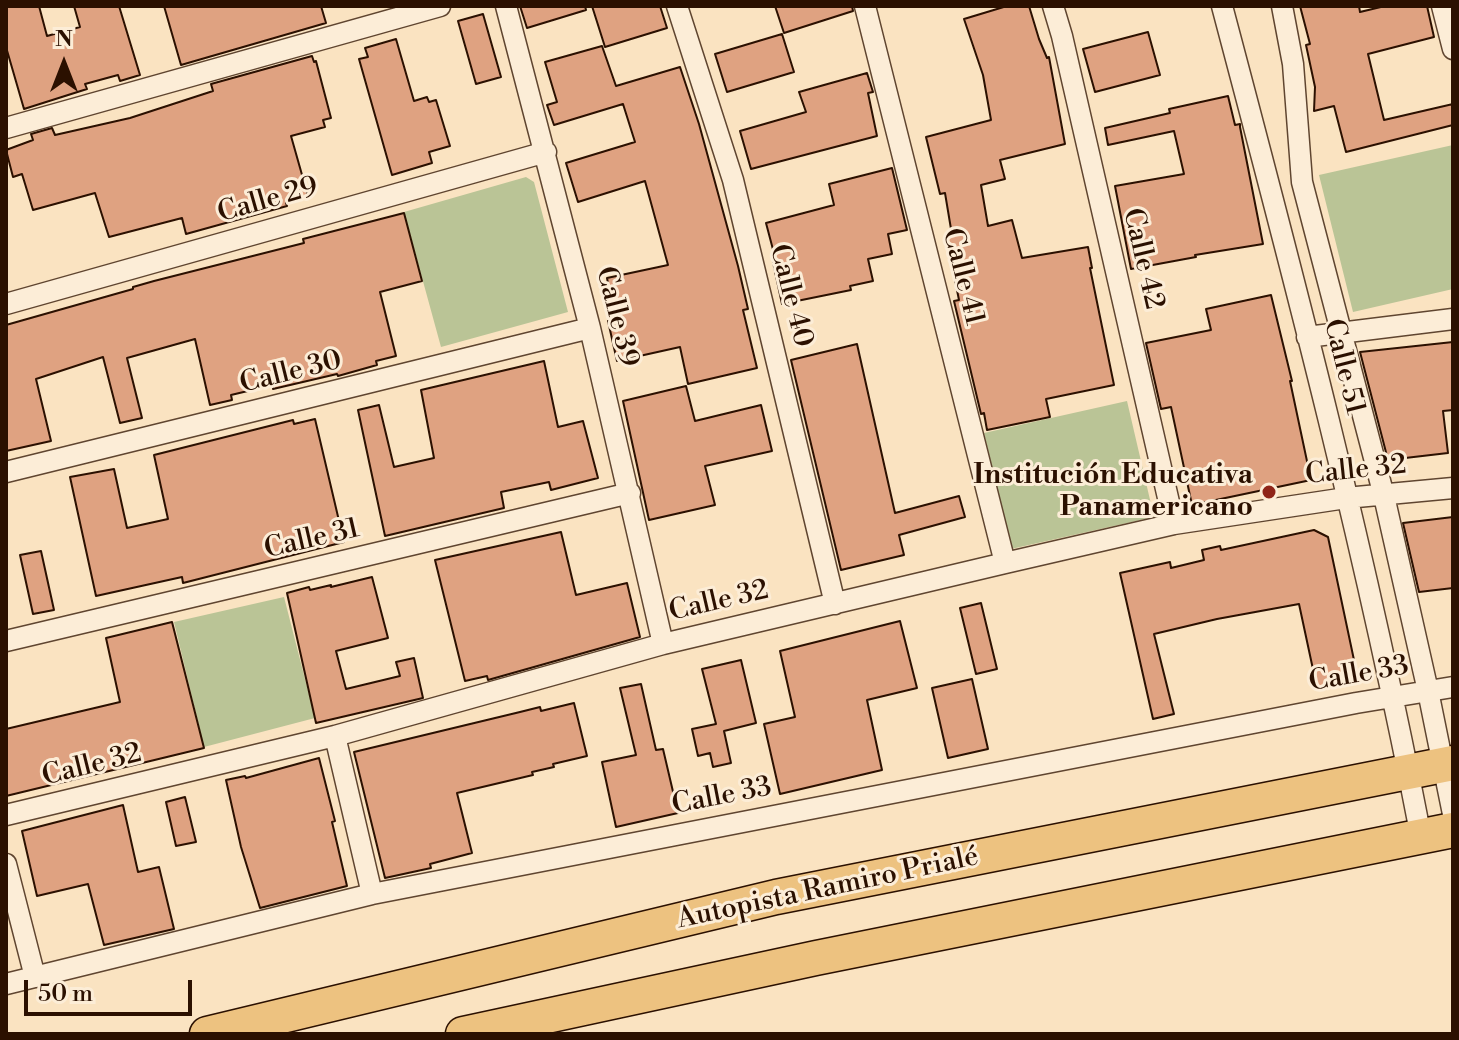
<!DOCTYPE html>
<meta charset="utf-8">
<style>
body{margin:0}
#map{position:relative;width:1459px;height:1040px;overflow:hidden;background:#fae3c1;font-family:"Libre Bodoni",serif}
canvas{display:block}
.frame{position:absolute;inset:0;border:8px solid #2b1000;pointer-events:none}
.north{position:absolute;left:24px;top:24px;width:80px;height:80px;-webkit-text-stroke:6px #fcedd7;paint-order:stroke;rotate:0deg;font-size:22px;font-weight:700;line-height:32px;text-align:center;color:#2b1000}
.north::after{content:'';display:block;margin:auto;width:28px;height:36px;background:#2b1000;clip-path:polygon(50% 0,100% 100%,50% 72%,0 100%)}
.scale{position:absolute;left:24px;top:980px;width:168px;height:36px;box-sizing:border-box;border:4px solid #2b1000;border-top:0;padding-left:10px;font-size:24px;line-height:28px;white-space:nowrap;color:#2b1000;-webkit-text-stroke:6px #fcedd7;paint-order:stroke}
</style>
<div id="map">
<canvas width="1459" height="1040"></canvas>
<div class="frame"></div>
<div class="north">N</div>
<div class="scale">50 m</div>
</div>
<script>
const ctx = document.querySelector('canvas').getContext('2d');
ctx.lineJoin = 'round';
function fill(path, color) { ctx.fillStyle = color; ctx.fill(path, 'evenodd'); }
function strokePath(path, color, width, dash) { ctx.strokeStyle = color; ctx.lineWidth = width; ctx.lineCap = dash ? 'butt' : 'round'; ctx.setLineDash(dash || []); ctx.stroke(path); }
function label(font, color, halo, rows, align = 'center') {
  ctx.font = font + ' "Libre Bodoni",serif'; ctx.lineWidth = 6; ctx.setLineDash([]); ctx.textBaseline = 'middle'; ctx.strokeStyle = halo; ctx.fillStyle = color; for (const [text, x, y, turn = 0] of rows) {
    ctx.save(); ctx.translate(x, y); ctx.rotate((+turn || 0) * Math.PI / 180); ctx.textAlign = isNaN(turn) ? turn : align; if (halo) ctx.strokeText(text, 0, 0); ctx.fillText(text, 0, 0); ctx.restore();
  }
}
fill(new Path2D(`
 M1453,145V289L1353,312L1319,175Z
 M526,177L534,182L568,312L441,347L404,212Z
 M1127,401L1154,517L1011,549L984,433Z
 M284,597L315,718L204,747L174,622Z`), '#bac496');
const building = new Path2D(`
 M6,6H39L47,36L80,27L74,6H119L140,75L120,81L118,75L85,84L87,89L24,109L6,47Z
 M164,6H321L326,23L181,65Z
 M520,6H585L586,10L527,28Z
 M592,6H660L667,28L605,47Z
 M775,6H852L853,11L784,33Z
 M1007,6H1029L1039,39L1047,58L1049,57L1065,144L1000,160L1005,179L981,185L988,226L1012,220L1022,258L1088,247L1092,268H1090L1114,385L1046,399L1050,417L987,430L984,413L981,414L954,301L959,300L946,236L952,235L945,193L940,194L926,137L991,120L983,75L964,19Z
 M1300,6H1359L1360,12L1385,6H1427L1434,37L1368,54L1384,120L1453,104V125L1346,152L1334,106L1314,111L1315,87L1306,45L1310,44Z
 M483,14L501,77L476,84L458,21Z
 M1148,32L1160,75L1095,92L1083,49Z
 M782,34L794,72L727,92L715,54Z
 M396,39L414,101L427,97L429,102L436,100L450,146L429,152L432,163L392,175L359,59L368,57L365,48Z
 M602,46L616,86L680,67L699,124L738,266L748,309L743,310L757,368L688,384L680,347L617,361L608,321L615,319L607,278L668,265L645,181L578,202L566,163L635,142L623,104L554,125L547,105L557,102L545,62Z
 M312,56L314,62L316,61L331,118L323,120L325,127L291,136L308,196L286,203L287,206L186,234L182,218L109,237L95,193L33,210L22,174L13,177L6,150L33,140L31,134L52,128L55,135L130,118L213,91L211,84Z
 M867,73L873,92L868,93L877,136L751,169L740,131L806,112L799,92Z
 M1228,96L1235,125L1240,124V127L1263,244L1195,255L1196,257L1131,269L1115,186L1184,174L1174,131L1108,145L1105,128L1170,113L1169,109Z
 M892,168L907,230L888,234L892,254L868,259L873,281L850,286L851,290L782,304L773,262L776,261L766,223L834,205L829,184Z
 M404,213L422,281L380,292L396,356L376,361L377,365L338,376L337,374L273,389V385L231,395L232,400L210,405L195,339L127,358L142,418L120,423L103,357L36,379L51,441L6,451V325L133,289V287L154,281L304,243L303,239Z
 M1271,295L1292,381H1290L1311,480L1192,505L1171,407L1161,409L1146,343L1211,330L1206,309Z
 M1453,342V410L1443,411L1448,453L1388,460L1360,352Z
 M857,344L895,513L959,496L965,517L899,535L904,555L841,570L791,360Z
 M544,361L558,427L583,421L598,478L551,490L549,482L501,492L504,508L385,536L358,410L379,405L394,467L434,458L421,390Z
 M686,386L695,421L761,405L772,451L705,466L715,505L649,520L623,401Z
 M315,419L344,542L183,583L182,577L96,596L70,477L114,469L127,528L168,519L154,455L293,420L294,424Z
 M1453,517V588L1419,592L1403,523Z
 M1314,530L1328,537L1358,679L1317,688L1299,604L1217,619L1154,634L1174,714L1153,719L1120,573L1170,562L1171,568L1204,560L1202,550L1220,546L1221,550Z
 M561,532L576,595L627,583L640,637L488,680L487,676L465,681L435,560Z
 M41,551L54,610L33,614L20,555Z
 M372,577L388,638L336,651L346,689L400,676L396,662L414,658L423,698L316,723L287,593L309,587L310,590L331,585V587Z
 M981,603L997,669L976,674L960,608Z
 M900,621L917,688L867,700L882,770L780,794L764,724L795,717L780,651Z
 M172,622L204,748L6,796V729L120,702L106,638Z
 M741,660L756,723L724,731L731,763L713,767L710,753L698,756L692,729L716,724L702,669Z
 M972,679L988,749L948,758L932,688Z
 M641,684L656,750L663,749L678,813L616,827L602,762L636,755L620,688Z
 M574,703L587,756L553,764L554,767L532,772L533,775L457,793L472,853L430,864L431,868L385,878L354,752L520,712L540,707L541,711Z
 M319,758L335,821L332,822L347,886L260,908L241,847L226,780L245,776L246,778Z
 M185,797L196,842L176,846L166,802Z
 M123,805L138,872L159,867L174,929L104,945L88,884L37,896L22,831Z`);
fill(building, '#dfa281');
strokePath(building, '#2b1000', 2);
const minor = new Path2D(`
 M506,6L590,328L663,644
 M677,6L733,180L835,604
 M865,6L1005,563
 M1053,6L1062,36L1174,524
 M1222,6C1295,281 1367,557 1421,837
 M1282,6L1293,64L1302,182L1384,496L1428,691L1453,814
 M1442,6L1453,49
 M6,128L440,6
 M6,304L546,152
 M1307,337L1453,319
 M6,472L590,328
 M6,641L630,493
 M335,736L372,894
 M6,815L335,736L663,644L1005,563L1174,524L1346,498L1453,488
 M6,864L35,977
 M6,984L372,894L1356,703L1453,687`);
const trunk = new Path2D(`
 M207,1034L776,897L1453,763
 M463,1034L816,958L1453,830`);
strokePath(minor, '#5f4530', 23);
strokePath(trunk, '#2b1000', 37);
strokePath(minor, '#fcedd7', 20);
strokePath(trunk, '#edc280', 34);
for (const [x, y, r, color] of [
 [1269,492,8,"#8f2418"]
]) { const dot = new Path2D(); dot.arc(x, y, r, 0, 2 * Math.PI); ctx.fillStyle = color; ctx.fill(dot); strokePath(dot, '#fcedd7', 3); }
label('28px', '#2b1000', '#fcedd7', [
 ["Calle 29",268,201,-16],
 ["Calle 42",1142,259,77],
 ["Calle 41",962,277,76],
 ["Calle 40",790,296,76],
 ["Calle 39",616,317,76],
 ["Calle 51",1343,367,76],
 ["Calle 30",291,373,-14],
 ["Calle 32",1356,471,-6],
 ["Calle 31",312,540,-13],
 ["Calle 32",719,602,-13],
 ["Calle 33",1359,675,-10],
 ["Calle 32",92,766,-14],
 ["Calle 33",722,797,-11],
 ["Autopista Ramiro Prialé",828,889,-12]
]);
label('bold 28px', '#2b1000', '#fcedd7', [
 ["Institución Educativa",1253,476],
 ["Panamericano",1253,508]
], 'right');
</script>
